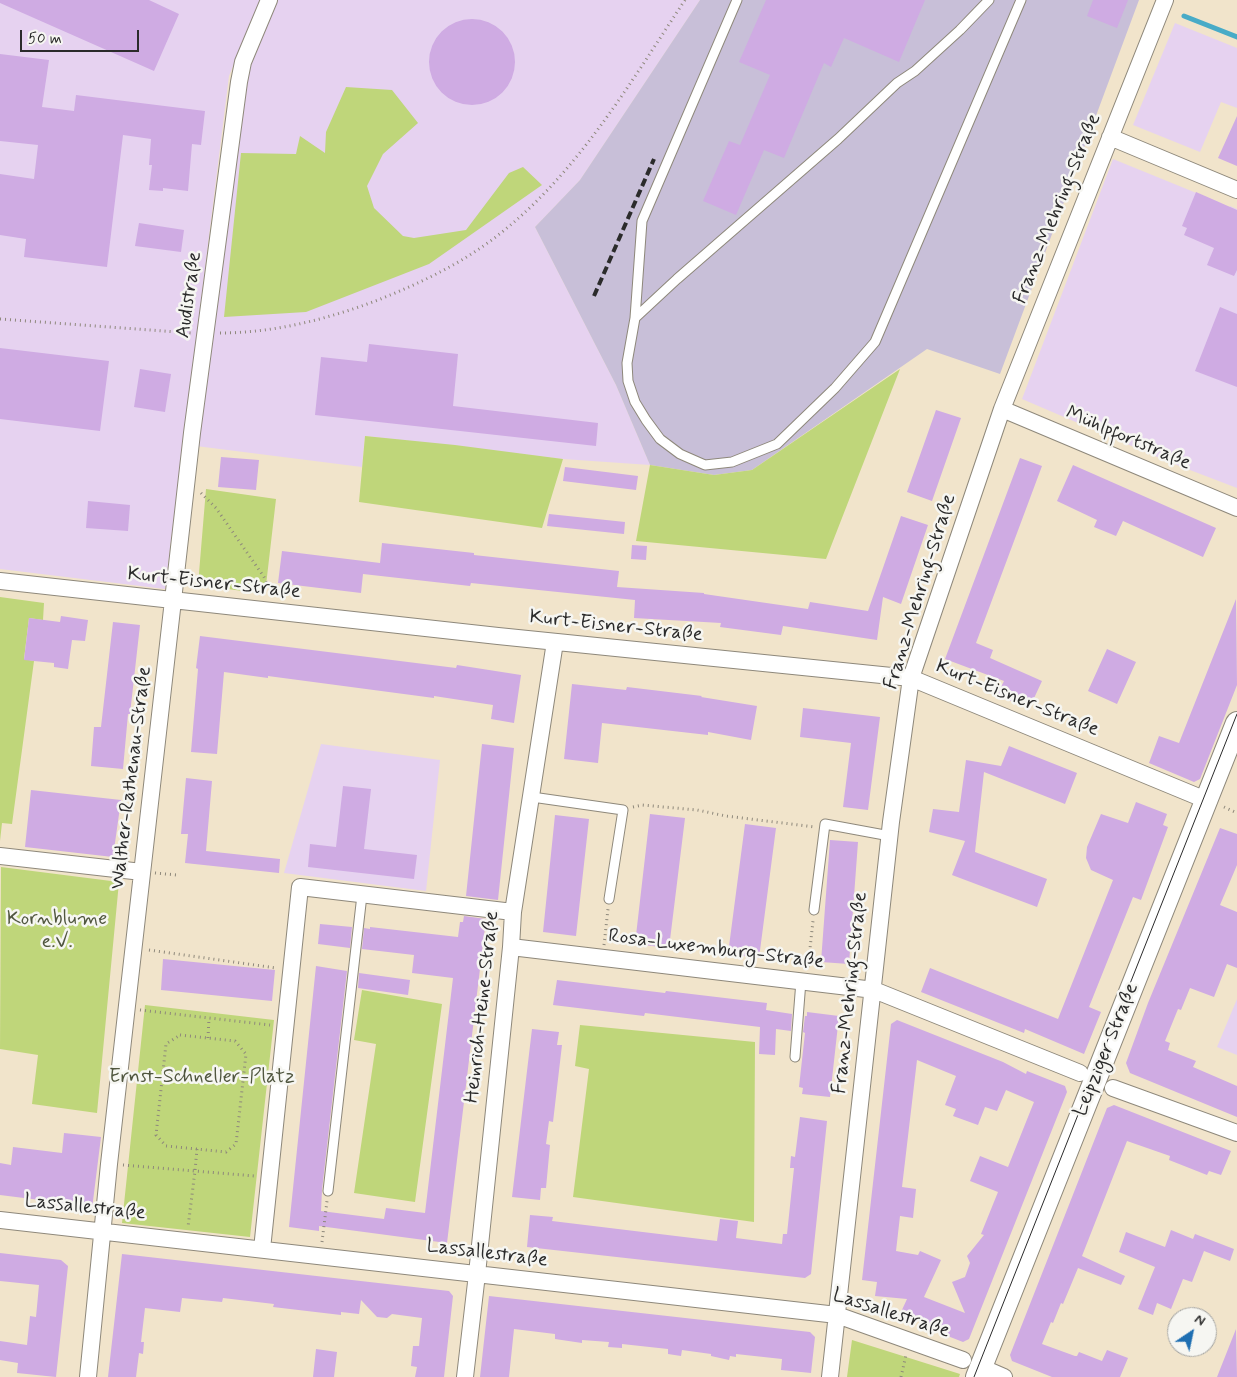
<!DOCTYPE html>
<meta charset="utf-8">
<style>
body{margin:0}
#map{position:relative;width:1237px;height:1377px;overflow:hidden;background:#f1e4cb;font-family:Mynerve,sans-serif}
canvas{display:block}
.north{position:absolute;left:1167px;top:1307px;width:50px;height:50px;box-sizing:border-box;background:#f6f6f2;border:1px solid #a5a5a2;border-radius:50%;rotate:34deg;font-size:14px;font-weight:700;line-height:20px;text-align:center;color:#2b2b2b}
.north::after{content:'';display:block;margin:auto;width:18px;height:22px;background:#1f6fb2;clip-path:polygon(50% 0,100% 100%,50% 72%,0 100%)}
.scale{position:absolute;left:20px;top:30px;width:119px;height:22px;box-sizing:border-box;border:2px solid #2b2b2b;border-top:0;padding-left:6px;font-size:15px;line-height:18px;white-space:nowrap;color:#2b2b2b;-webkit-text-stroke:4px #f6f6f2;paint-order:stroke}
</style>
<div id="map">
<canvas width="1237" height="1377"></canvas>
<div class="north">N</div>
<div class="scale">50 m</div>
</div>
<script>
const ctx = document.querySelector('canvas').getContext('2d');
ctx.lineJoin = 'round';
function fill(path, color) { ctx.fillStyle = color; ctx.fill(path, 'evenodd'); }
function strokePath(path, color, width, dash) { ctx.strokeStyle = color; ctx.lineWidth = width; ctx.lineCap = dash ? 'butt' : 'round'; ctx.setLineDash(dash || []); ctx.stroke(path); }
function label(font, color, halo, rows, align = 'center') {
  ctx.font = font + ' Mynerve,sans-serif'; ctx.lineWidth = 5; ctx.setLineDash([]); ctx.textBaseline = 'middle'; ctx.strokeStyle = halo; ctx.fillStyle = color; for (const [text, x, y, turn = 0] of rows) {
    ctx.save(); ctx.translate(x, y); ctx.rotate((+turn || 0) * Math.PI / 180); ctx.textAlign = isNaN(turn) ? turn : align; if (halo) ctx.strokeText(text, 0, 0); ctx.fillText(text, 0, 0); ctx.restore();
  }
}
fill(new Path2D(`
 M0,0H260L229,76L165,589L0,569Z
 M278,0H700L580,180L535,227L616,385L650,465L563,459L365,436L362,467L196,446L247,75Z
 M1175,23L1237,48V108L1221,102L1200,152L1133,125Z
 M1113,159L1221,203L1218,211L1226,214L1230,206L1237,209V488L1169,462L1022,399Z
 M321,744L440,760L426,891L284,873Z
 M1237,999V1055L1217,1047Z`), '#e6d2f0');
fill(new Path2D(`
 M700,0H1139L1000,374L927,349L752,470L714,475L650,465L616,385L535,227L580,180Z`), '#c8bfd8');
fill(new Path2D(`
 M346,87L392,90L418,123L383,154L367,186L374,208L403,236L414,238L466,230L509,173L523,167L542,185L429,264L306,312L224,317L241,153L296,154L300,136L325,153L326,132Z
 M900,369L826,559L636,541L650,465L714,475L752,470Z
 M365,436L455,445L563,459L542,528L359,502Z
 M206,489L276,499L265,594L198,585Z
 M0,597L44,603L43,620L29,618L24,659L34,661L12,824L2,823L0,841Z
 M1,867L119,882L97,1113L32,1104L38,1055L0,1049Z
 M362,990L442,1004L415,1202L354,1193L376,1044L354,1040Z
 M145,1005L274,1020L250,1237L122,1223Z
 M580,1025L755,1042L754,1222L573,1197L589,1069L575,1066Z
 M852,1340L960,1374L959,1377H847Z`), '#bfd67a');
strokePath(new Path2D(`
 M1184,16L1237,37`), '#48abc7', 5);
fill(new Path2D(`
 M0,0H149L179,14L154,71L0,3Z
 M766,0H925L899,62L844,38L831,67L824,63L784,158L764,150L736,215L703,201L729,141L740,145L770,75L739,62Z
 M1093,0H1128L1117,28L1087,16Z
 M429 62a43 43 0 1 1 86 0a43 43 0 1 1-86 0Z
 M0,54L49,60L42,107L74,111L76,95L205,111L201,145L192,144L188,191L163,188V191L149,190L152,165H149L151,139L123,135L107,267L24,257L26,239L0,235V174L34,179L38,145L0,141Z
 M1237,116V166L1218,158Z
 M1196,192L1237,210V270L1234,276L1207,265L1214,248L1184,235L1187,228L1182,226Z
 M139,223L184,230L181,252L135,246Z
 M1220,307L1237,314V387L1195,371Z
 M369,344L458,354L453,406L598,423L596,446L315,415L321,357L367,362Z
 M0,348L109,361L100,431L0,419Z
 M140,369L171,374L165,412L134,407Z
 M936,410L961,418L932,501L907,492Z
 M221,457L259,460L256,490L218,487Z
 M1020,458L1042,466L976,643L993,650L990,658L1042,681L1029,709L997,695L1004,681L945,659Z
 M1073,465L1216,528L1203,557L1123,521L1116,536L1094,527L1097,520L1057,501Z
 M565,467L638,476L636,490L563,481Z
 M88,501L130,505L128,531L86,528Z
 M549,514L625,522L624,534L547,526Z
 M901,516L928,525L901,604L883,597L877,640L783,626L781,635L720,627L721,623L634,618L635,600L471,583L470,586L363,574L361,593L278,583L282,551L380,563L382,543L474,553V555L619,571L617,587L704,593V594L808,609L810,602L868,611Z
 M632,545L647,546L646,560L631,559Z
 M1236,599L1237,685L1200,779L1194,782L1149,763L1159,736L1179,743Z
 M61,616L88,620L85,641L72,640L68,669L54,667V663L24,660L29,618L60,622Z
 M113,622L140,625L130,714H128L123,769L91,766L94,727H101Z
 M200,636L456,668L457,665L521,675L514,723L491,719L493,705L434,696V698L268,676V678L224,672L217,754L191,752L198,669L196,668Z
 M1107,649L1136,662L1117,704L1088,691Z
 M572,684L626,690L627,687L702,696L701,697L757,706L751,740L708,732V735L602,723L598,763L564,759Z
 M803,708L880,717L868,810L843,807L851,743L800,737Z
 M482,744L514,748L498,900L466,896Z
 M1009,746L1077,773L1065,804L984,772L975,852L1047,879L1037,907L952,875L965,841L929,832L933,809L959,812L966,760L1001,766Z
 M186,778L212,781L206,851L280,859L279,873L185,863L188,834H181Z
 M343,786L371,789L364,849L417,855L414,879L308,867L310,844L336,847Z
 M31,790L121,800L113,857L25,847Z
 M1136,802L1167,814L1163,825L1168,827L1141,900L1133,897L1089,1007L1101,1012L1084,1054L1025,1029L1024,1033L921,992L930,968L1058,1019L1113,880L1091,870L1086,858L1087,847L1101,814L1128,823Z
 M650,814L685,818L669,948L635,944Z
 M555,815L589,819L576,936L543,932Z
 M745,824L776,828L759,958L728,954Z
 M1220,828L1237,834V865L1220,905L1237,912V968L1227,964L1214,997L1190,988L1181,1010L1178,1009L1165,1041L1170,1043L1168,1050L1196,1061L1193,1067L1237,1086V1117L1130,1073L1126,1063L1148,1003Z
 M830,840L858,842L849,964L821,962Z
 M464,916L486,919L447,1243L319,1226V1231L289,1227L316,966L347,971L322,1190L321,1211L384,1219L386,1208L425,1213L453,978L412,973L414,955L362,949L364,928L370,929V927L458,937L460,922H463Z
 M320,924L352,927L350,948L318,944Z
 M163,959L275,970L272,1001L161,990Z
 M359,973L410,980L408,995L358,988Z
 M557,980L665,993L666,991L767,1003L766,1010L792,1014L791,1031L776,1029L775,1055L759,1054L760,1027L645,1013L644,1016L553,1005Z
 M807,1012L839,1016L830,1097L802,1094L803,1088L799,1087L805,1033L803,1032L805,1016H807Z
 M897,1020L1003,1062L1026,1074L1027,1071L1065,1086L1067,1092L969,1339L963,1342L922,1326L924,1322L901,1312L907,1299L875,1296L877,1282L862,1280L891,1024ZM917,1060L956,1076L945,1105L956,1109L953,1116L978,1125L985,1107L997,1111L1006,1090L1034,1102L1008,1167L980,1156L970,1181L998,1192L981,1234L984,1235L967,1256L970,1263L965,1277L952,1282L965,1313L924,1297L941,1260L920,1251L918,1255L896,1251L900,1216L913,1218L916,1189L902,1187Z
 M532,1029L559,1032L557,1045H562L553,1122L549,1121L546,1144L550,1145L546,1188H541L540,1200L512,1197Z
 M1114,1105L1231,1151L1221,1175L1209,1171L1207,1175L1169,1160L1170,1156L1127,1141L1082,1256L1125,1276L1121,1285L1078,1268L1063,1304L1061,1303L1053,1323L1051,1322L1042,1344L1075,1356H1077L1079,1352L1102,1361L1107,1350L1128,1358L1120,1377H1052L1012,1361L1010,1355L1107,1108Z
 M800,1117L827,1121L811,1274L805,1278L527,1247L530,1215L553,1217L552,1221L717,1241L720,1219L738,1221L736,1238L782,1244L783,1234H787L794,1168H790L791,1156L795,1157Z
 M64,1133L101,1137L92,1209L56,1205V1202L0,1195V1163L11,1165L13,1147L62,1153Z
 M1171,1230L1193,1239L1195,1234L1234,1249L1230,1261L1204,1251L1192,1282L1183,1279L1171,1309L1157,1303L1153,1315L1138,1309L1155,1267L1119,1252L1126,1232L1165,1247Z
 M0,1253L61,1260L68,1266L56,1377L17,1373L18,1363L0,1360V1341L27,1345L30,1316L36,1317L39,1285L0,1281Z
 M122,1254L449,1291L453,1296L444,1377H415L417,1367L411,1366L413,1346H419L422,1318L392,1314L387,1318L377,1317L361,1300L359,1314L341,1312V1315L273,1307L274,1304L223,1298L222,1302L182,1298L180,1312L145,1308L141,1342H144L143,1354L139,1353L136,1377H108Z
 M489,1296L810,1332L815,1337L811,1373L781,1370L782,1359L736,1354V1357L730,1356L729,1360L711,1356V1354L682,1350L681,1356L668,1354V1349L622,1344V1348L608,1347L609,1342L582,1340V1343L555,1339V1334L514,1329L509,1377H480Z
 M1236,1329L1237,1377H1217Z
 M316,1349L337,1352L334,1377H313Z`), '#cfabe3');
const lane = new Path2D(`
 M737,0L642,221L635,318L627,363L628,381L635,402L646,420L660,439L680,454L705,465L732,462L777,444L835,388L875,342L1021,0
 M635,318L677,279L838,139L897,83L915,71L960,30L989,0
 M532,797L623,810L609,899
 M814,910L825,824L890,836
 M795,1057L801,981
 M328,1191L362,895`);
const street = new Path2D(`
 M1110,137L1237,190
 M1002,409L1237,508
 M0,581L498,636L911,678L1206,800
 M0,856L142,872
 M511,947L874,990L1080,1073
 M1113,1088L1237,1133
 M0,1220L837,1315L963,1360
 M262,1249L300,887L513,912
 M981,1367L1004,1377
 M88,1377L109,1164L192,433L239,82L243,62L269,0
 M465,1377L477,1274L511,947L513,912L555,642
 M830,1377L891,822L911,678L1002,409L1165,0`);
const secondary = new Path2D(`
 M977,1377L1237,723`);
strokePath(lane, '#8e887b', 11);
strokePath(street, '#8e887b', 18);
strokePath(secondary, '#8e887b', 24);
strokePath(new Path2D(`
 M0,319L191,333
 M220,333C274,333 328,319 378,300C413,286 448,270 479,249C569,188 626,89 685,0
 M201,493L216,508L264,577L272,596
 M633,807L642,805L697,810L726,816L815,827
 M1224,807L1237,813
 M155,873L177,875
 M604,945L608,909
 M149,950L276,968
 M808,967L813,921
 M140,1010L270,1025
 M180,1035L235,1041L246,1054L236,1144L226,1152L166,1146L156,1135L166,1044Z
 M208,1038L209,1018
 M197,1149L195,1171L255,1176
 M123,1165L195,1171L188,1227
 M322,1242L327,1201
 M901,1377L906,1355`), '#8e887b', 3, [1, 4]);
strokePath(lane, '#fff', 9);
strokePath(street, '#fff', 16);
strokePath(secondary, '#fff', 22);
strokePath(new Path2D(`
 M974,1377L1237,714`), '#2b2b2b', 1);
strokePath(new Path2D(`
 M594,296L654,159`), '#2b2b2b', 4, [8, 4]);
label('20px', '#2b2b2b', '#f6f6f2', [
 ["Franz-Mehring-Straße",1058,209,-68],
 ["Audistraße",190,295,-82],
 ["Mühlpfortstraße",1128,439,23],
 ["Kurt-Eisner-Straße",214,584,6],
 ["Franz-Mehring-Straße",921,592,-73],
 ["Kurt-Eisner-Straße",616,627,6],
 ["Kurt-Eisner-Straße",1017,699,22],
 ["Walther-Rathenau-Straße",132,778,-83],
 ["Rosa-Luxemburg-Straße",716,950,7],
 ["Franz-Mehring-Straße",851,993,-84],
 ["Heinrich-Heine-Straße",483,1007,-84],
 ["Leipziger Straße",1107,1050,-68],
 ["Lassallestraße",85,1208,6],
 ["Lassallestraße",487,1254,7],
 ["Lassallestraße",891,1314,18]
]);
label('20px', '#50563f', '#f6f6f2', [
 ["Kornblume",57,920],
 ["e.V.",57,943],
 ["Ernst-Schneller-Platz",202,1078]
]);
</script>
